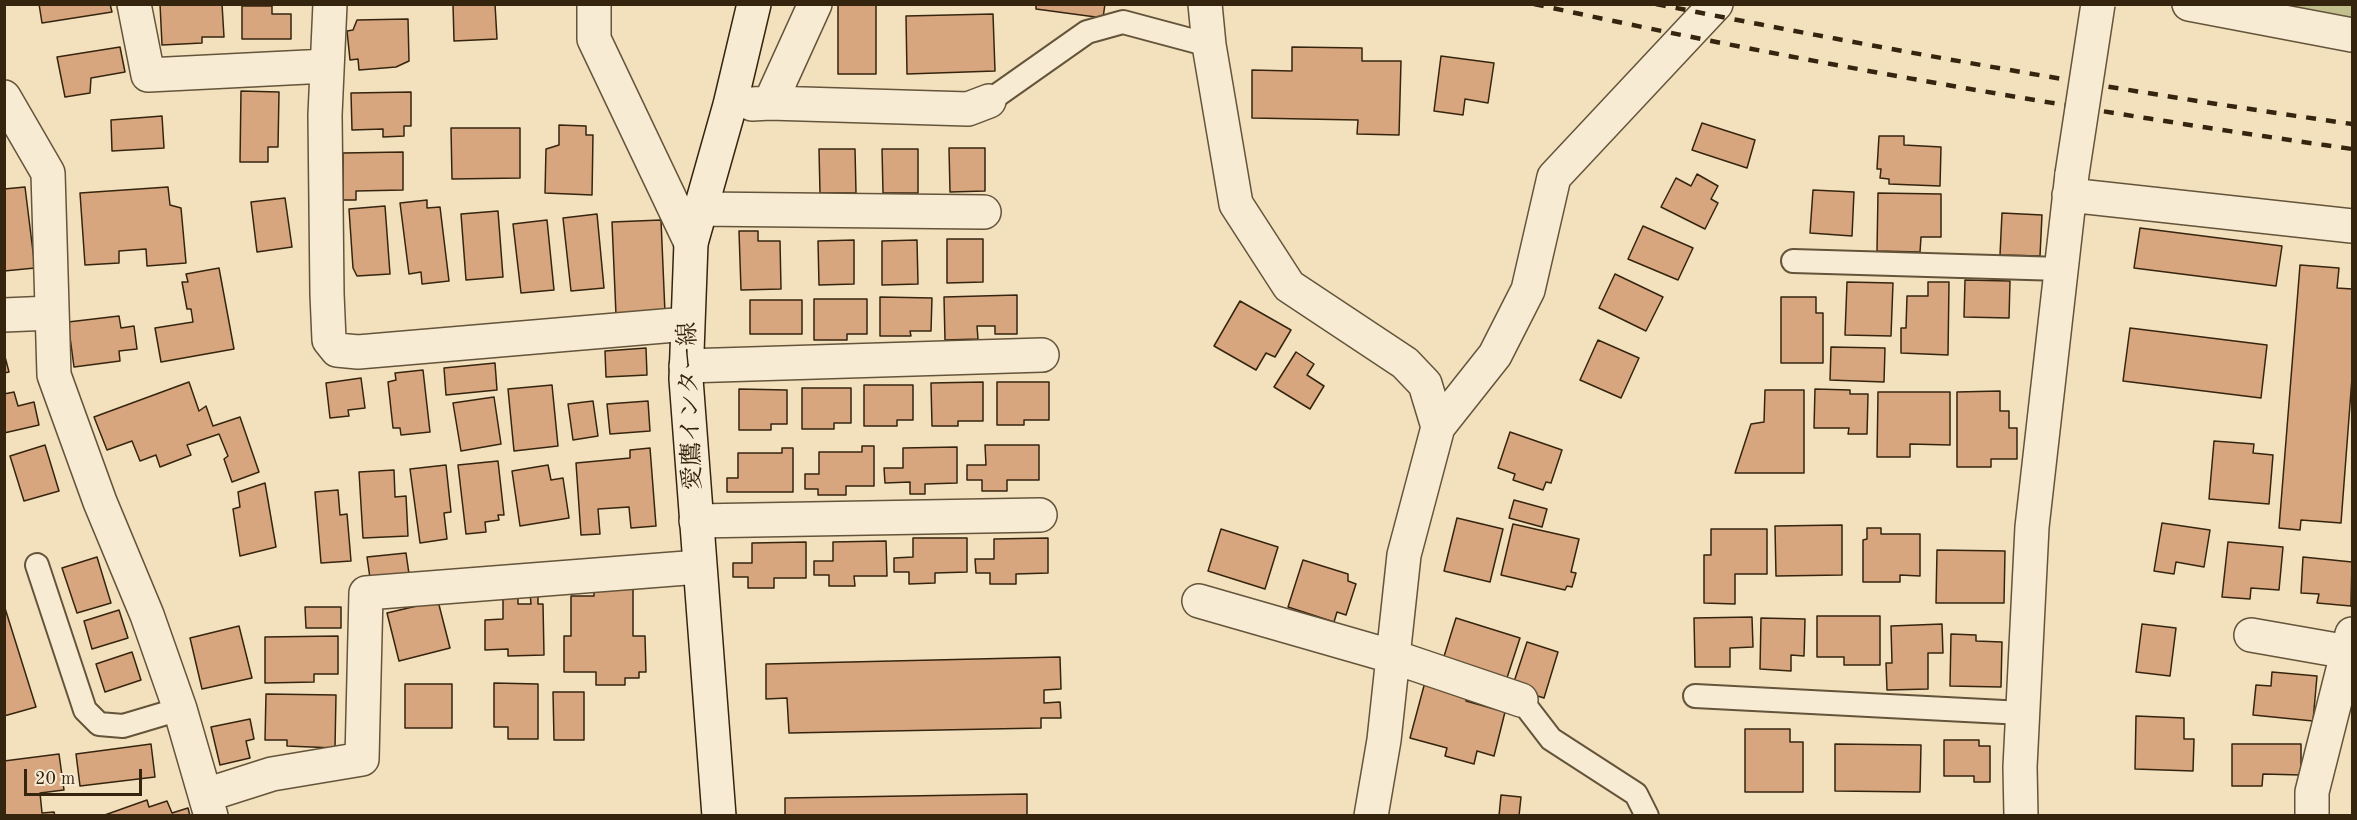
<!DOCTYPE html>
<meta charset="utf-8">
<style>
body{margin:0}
#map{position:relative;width:2357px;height:820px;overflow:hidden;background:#f3e0bd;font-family:"Old Standard TT",serif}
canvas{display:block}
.frame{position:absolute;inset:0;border:6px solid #35250f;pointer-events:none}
.scale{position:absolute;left:24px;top:769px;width:118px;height:27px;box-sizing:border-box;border:3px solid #35250f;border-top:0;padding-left:8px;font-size:18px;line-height:21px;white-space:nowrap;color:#35250f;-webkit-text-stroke:4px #f7ebd4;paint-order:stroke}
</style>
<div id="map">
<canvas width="2357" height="820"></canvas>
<div class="frame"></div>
<div class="scale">20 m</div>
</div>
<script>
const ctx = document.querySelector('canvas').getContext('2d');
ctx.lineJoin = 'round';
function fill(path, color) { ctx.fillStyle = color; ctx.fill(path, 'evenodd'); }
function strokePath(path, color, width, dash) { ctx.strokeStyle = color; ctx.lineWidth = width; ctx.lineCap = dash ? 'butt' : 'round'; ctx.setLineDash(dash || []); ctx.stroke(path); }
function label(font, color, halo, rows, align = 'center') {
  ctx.font = font + ' "Old Standard TT","Noto Serif JP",serif'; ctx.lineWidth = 5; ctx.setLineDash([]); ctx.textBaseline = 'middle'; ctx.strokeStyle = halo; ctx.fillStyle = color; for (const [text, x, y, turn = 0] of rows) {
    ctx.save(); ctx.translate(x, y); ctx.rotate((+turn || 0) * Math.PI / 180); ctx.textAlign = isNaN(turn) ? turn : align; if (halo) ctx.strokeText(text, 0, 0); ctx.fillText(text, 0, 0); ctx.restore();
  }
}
fill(new Path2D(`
 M2178,5H2352V41Z`), '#c2c08d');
const building = new Path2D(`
 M39,4H110L112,12L42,23Z
 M160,4H222L224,37H202V43L162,45Z
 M453,4H495L497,39L454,41Z
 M838,4H876V74H838Z
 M1036,4H1105L1103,18L1036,9Z
 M242,6H272V14H291V39H242Z
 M993,14L995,71L907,74L906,16Z
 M408,19L409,61L396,67L359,70L358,59L350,60L347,31L353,30L357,20Z
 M120,47L125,72L91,78L90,93L65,97L57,57Z
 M1292,47L1362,48V61H1401L1399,135L1357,134L1358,120L1252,118V70L1292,71Z
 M1441,56L1494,63L1488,103L1465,99L1463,115L1434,111Z
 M241,91L279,92L278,147H268V162H240Z
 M411,92V126H404V136L383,137V129L352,130L351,93Z
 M162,116L164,148L112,151L111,120Z
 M1702,123L1755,140L1747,168L1692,150Z
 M559,125L586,126V135H593L592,195L545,193L546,149L559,145Z
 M451,128H520V178L452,179Z
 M1879,136H1904V145L1941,147L1940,186L1889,184V179L1880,178L1881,169H1877Z
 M949,148H985V191L950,192Z
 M819,149H855L856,193H820Z
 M882,149H918V193H883Z
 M403,152V190L356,191V200H343V153Z
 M1697,174L1718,186L1711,199L1718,203L1705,229L1661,207L1676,178L1691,186Z
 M25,187L35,268L4,271V189Z
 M168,187L170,205L181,208L186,263L147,266L146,249L119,251V263L85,265L80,193Z
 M1813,190L1854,192L1852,236L1810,233Z
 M1878,193L1941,194V237H1921L1920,252L1877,251Z
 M285,198L292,247L257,252L251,202Z
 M427,200V208L440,207L449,281L422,284L421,272L409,274L400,203Z
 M385,206L390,274L357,276L353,268L349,209Z
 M498,211L503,277L466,280L461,214Z
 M2002,213L2042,215L2040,256L2000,255Z
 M597,214L604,288L571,291L563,218Z
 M547,220L554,290L521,293L513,224Z
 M661,220L665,313L616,315L612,222Z
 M1643,226L1693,248L1678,280L1628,259Z
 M2140,228L2282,246L2276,286L2134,268Z
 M739,231H758V241H780L781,289L741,290Z
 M947,239H983V282L947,283Z
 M854,240V284L819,285L818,241Z
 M917,240L918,284L882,285V241Z
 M2300,265L2339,268L2337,288L2352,289V378L2341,523L2301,520L2300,530L2279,528Z
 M219,268L234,349L161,362L155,328L193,322L191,309H187L182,282H188L186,274Z
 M1615,274L1663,297L1646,331L1599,308Z
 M1965,280L2010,281L2009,318L1964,317Z
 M1847,282L1893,283L1891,336L1845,335Z
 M1928,282H1949L1948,355L1901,353V328H1906L1907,296H1928Z
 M1017,295V334H995V326H977L978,339L945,340L944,297Z
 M880,297L932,298L931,331H910L911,336H880Z
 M1781,297H1816V313H1823V363H1781Z
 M814,299H867V334H847V340H814Z
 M750,300H802V334H750Z
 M1240,301L1291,330L1275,357L1266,353L1256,370L1214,346Z
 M119,316L121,328L134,326L137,349L119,351L120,361L74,367L68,322Z
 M2130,328L2267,345L2261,398L2123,381Z
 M1598,340L1639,358L1621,398L1580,380Z
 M1831,347L1885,348L1884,382L1830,380Z
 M646,348L647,375L606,377L605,351Z
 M1296,352L1314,364L1307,375L1324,386L1310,409L1274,387Z
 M4,353L9,372L4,373Z
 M495,363L497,390L446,395L444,368Z
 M423,370L430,432L401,435L400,428H393L388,382L396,380L395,373Z
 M361,378L365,408L348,410L349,416L330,418L326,383Z
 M189,382L199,411L206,406L213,426L240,417L259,472L232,482L224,459L228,456L219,434L187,445L191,455L160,467L156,455L140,461L132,441L107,450L94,417Z
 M983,382V421H958V426H932L931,383Z
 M997,382H1049V420H1024V425H997Z
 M552,385L558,446L514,451L508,389Z
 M864,385H913V420H897V426H864Z
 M802,388H851V423H834V429H802Z
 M739,389L787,390V424H771V430H739Z
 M1815,389L1850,390V394H1868L1867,434H1848L1849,428H1814Z
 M1765,390H1804V473H1735L1751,424L1764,422Z
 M2000,391V411H2009V428H2017V459H1991V467H1957V392Z
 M14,392L18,406L34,402L39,425L4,433V394Z
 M1878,392H1950V445L1910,444V457H1877Z
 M494,397L501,444L461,451L453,403Z
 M593,401L598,436L573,440L568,404Z
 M648,401L650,431L610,434L607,404Z
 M1510,432L1562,450L1551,483L1546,482L1543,490L1513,480L1515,474L1498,468Z
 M2214,441L2254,444L2253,453L2273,455L2269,504L2209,499Z
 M45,445L59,491L24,501L10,456Z
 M985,445H1039V480H1007V491H982V480H967V465H986Z
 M862,446H874V486H846V495H818V489H805V474H819V452H862Z
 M957,447V483L925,484V494H910V482L885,483L884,468H903V448Z
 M650,448L656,526L631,528L629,507L598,509L600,534L581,535L576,463L630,458V450Z
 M782,448H793V492H727V478H738V453H782Z
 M498,461L504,515H498L499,520L485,522L486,532L466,534L458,465Z
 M446,465L451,512L444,513L447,539L420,543L410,469Z
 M548,465L551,480L563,478L569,518L520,526L512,471Z
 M394,470L395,497L406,496L408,536L363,538L359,472Z
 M265,483L276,547L240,556L233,509L240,507L238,492Z
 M338,490L340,515L347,514L351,561L321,563L315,492Z
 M1514,500L1547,509L1542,527L1509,518Z
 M1457,518L1503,529L1490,582L1444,571Z
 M2162,523L2210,530L2204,567L2176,562L2174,574L2154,571Z
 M1513,524L1579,539L1571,572L1576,573L1572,587L1567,586L1565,590L1501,575Z
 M1842,525V575L1776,576L1775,526Z
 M1867,528H1881V534H1920V576L1900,575V582H1863V540L1867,539Z
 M1221,529L1278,547L1265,589L1208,571Z
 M1711,529H1767V574H1735V604L1704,603V555H1711Z
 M913,538H967V572L935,573V583L909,584V572H894V558L913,557Z
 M1048,538V573L1016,574V584H990V573H976L975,559H994V539Z
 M886,541L887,576H854L855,586H829V575H814V561H833V542Z
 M806,542V578H774V588H748V577H733V563H752V543Z
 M2228,542L2283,547L2279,590L2251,588L2250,599L2222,597Z
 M1937,550L2005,551L2004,603H1936Z
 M406,553L409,574L370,578L367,557Z
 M97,557L111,603L77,613L62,568Z
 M2303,557L2352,562L2351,606L2317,603L2319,594L2301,593Z
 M1303,560L1348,574V581L1356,584L1346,615L1337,612L1334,622L1288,607Z
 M594,589H633V636H645L646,672H639V678H625V685H596V672H564V636H571V596H594Z
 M530,593H538V604H543L544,655L508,656V649L485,650V620L503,619V594H518V604H531Z
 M438,601L450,648L399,661L387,613Z
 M4,605L36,707L4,716Z
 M305,607H341V628H306Z
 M119,610L128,638L92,649L84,621Z
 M1817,616H1880V665H1844V657H1817Z
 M1752,617L1753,647L1730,648V667H1695L1694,618Z
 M1456,618L1520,638L1504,687L1441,666Z
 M1761,618L1805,619L1804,656L1791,655V671L1760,669Z
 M1942,624L1943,653H1928V689L1887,690L1886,663H1892L1891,626Z
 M2142,624L2176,628L2170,676L2136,672Z
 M239,626L252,678L202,689L190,638Z
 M1951,634L1976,635V641L2002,642L2001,687L1950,686Z
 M338,636V674H314V682L265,683V637Z
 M1527,642L1558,652L1544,698L1512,688Z
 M132,652L141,680L105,692L96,664Z
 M1060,657L1061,689L1044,690V703L1060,702L1061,718H1041V728L789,733L787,698L766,699V664Z
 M2272,672L2317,676L2313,721L2253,715L2256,685L2271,686Z
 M1425,682L1468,694L1466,701L1505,712L1494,756L1477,751L1474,764L1445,756L1447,748L1410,738Z
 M494,683L538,684V739H508V727H494Z
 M405,684H452V728H405Z
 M553,692H584V740H554Z
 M266,694L336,695L335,748L287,746V740H265Z
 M2136,716L2184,718V739H2194L2193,771L2135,769Z
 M250,719L254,739L246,741L250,758L220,765L211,727Z
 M1745,729H1790V742H1803V792H1745Z
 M1944,740H1979V746H1990V782H1974V776H1944Z
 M151,744L155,777L80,786L76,754Z
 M1835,744L1921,745L1920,792L1835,791Z
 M2232,744H2301V775L2263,774L2262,786H2232Z
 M59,754L64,790L40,793L42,813L54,812L55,816H4V761Z
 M1027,794V816H785V798Z
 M1501,795L1521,797L1519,816H1499Z
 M147,800L149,807L167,801L172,813L188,808L190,816H102Z`);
fill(building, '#d8a67e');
strokePath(building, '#35250f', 1.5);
const lane = new Path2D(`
 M989,101L1087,32L1123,22L1209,45
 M1793,261L2061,269
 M37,565L85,710L99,724L123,726L180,709
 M1695,696L2023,713
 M1521,700L1551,739L1636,794L1647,816`);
const street = new Path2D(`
 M134,4L148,75L327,66
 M330,4L325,115L327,294L329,340L337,350L358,352L687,324
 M594,4V39L691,243
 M1205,4L1209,45L1236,204L1289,286L1405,363L1425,384L1438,427L1404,555L1384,740L1371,816
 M2189,4L2352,35
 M4,97L48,173L54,375L100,502L147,615L180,709L211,816
 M770,103L968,109L989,101
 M752,104L770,103L815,4
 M2069,195L2352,226
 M699,209L984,212
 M4,315L51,313
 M686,366L1042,355
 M1438,427L1495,355L1528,290L1554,177L1716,4
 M696,521L1040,515
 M1199,601L1394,657L1521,700
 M2251,635L2348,652
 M206,795L272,774L362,759L366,593L699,567
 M2021,816L2020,767L2032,527L2072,174
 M2312,816V792L2352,634`);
const secondary = new Path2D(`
 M719,816L686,379L691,243L730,105L754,4`);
strokePath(lane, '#64543a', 26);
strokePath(street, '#64543a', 36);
strokePath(secondary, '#35250f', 36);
strokePath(lane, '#f7ebd4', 22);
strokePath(street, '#f7ebd4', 33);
strokePath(secondary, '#f7ebd4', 33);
strokePath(new Path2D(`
 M1534,4C1804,63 2078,110 2352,149
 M1656,4C1887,50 2119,91 2352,124`), '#35250f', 4.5, [10, 10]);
const streetBridge = new Path2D(`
 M2072,174L2098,4`);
strokePath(streetBridge, '#64543a', 36, []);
strokePath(streetBridge, '#f7ebd4', 33);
label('24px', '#35250f', '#f7ebd4', [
 ["愛鷹インター線",691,406,-92]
]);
</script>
